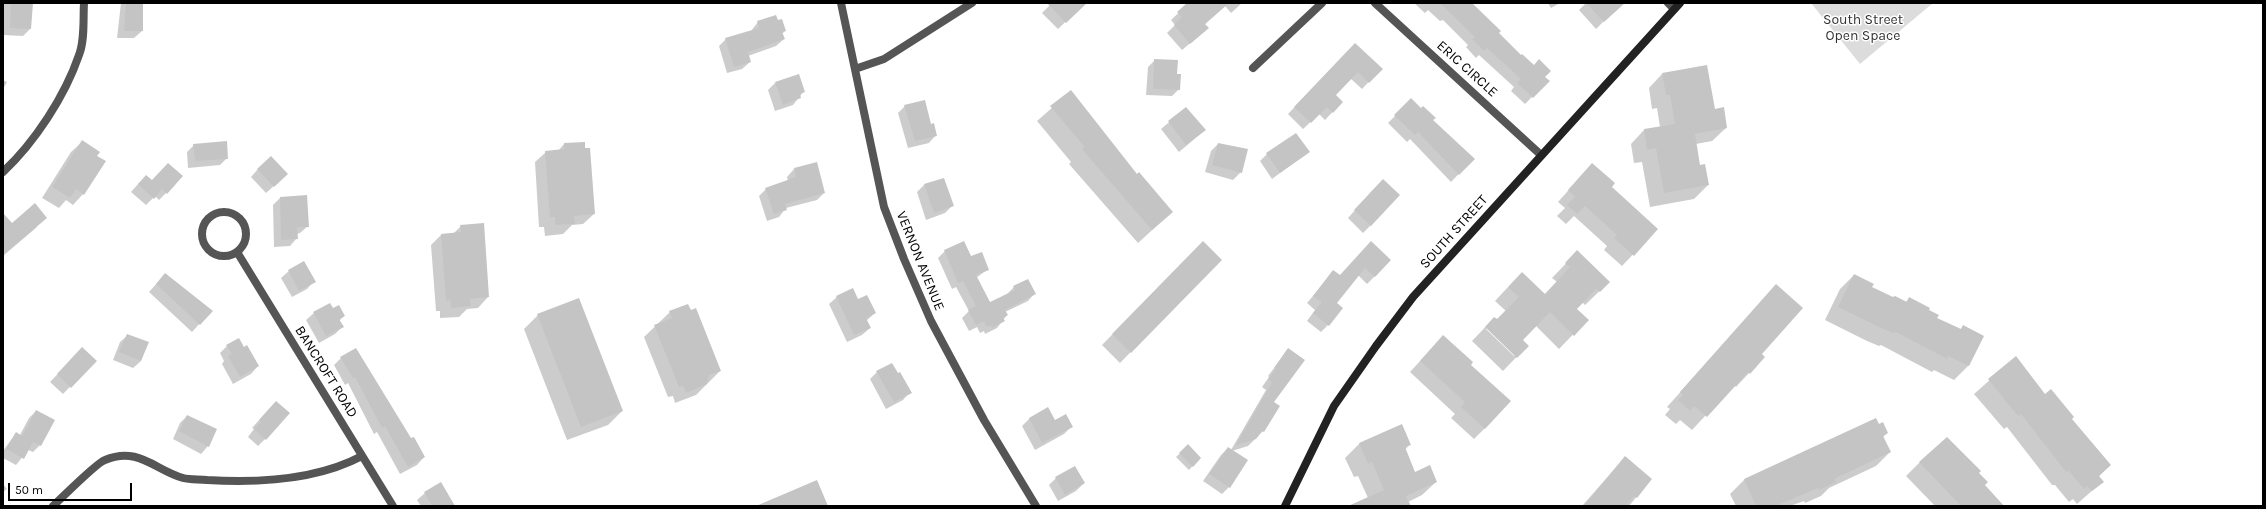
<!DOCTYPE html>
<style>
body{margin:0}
#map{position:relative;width:2266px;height:509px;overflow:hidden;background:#fff;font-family:Karla,sans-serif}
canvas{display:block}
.frame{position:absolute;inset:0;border:4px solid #000;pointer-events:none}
.scale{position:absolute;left:8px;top:483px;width:124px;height:18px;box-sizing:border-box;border:2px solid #000;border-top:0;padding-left:5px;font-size:12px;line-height:14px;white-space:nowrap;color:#000;-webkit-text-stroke:3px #fff;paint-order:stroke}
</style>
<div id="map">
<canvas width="2266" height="509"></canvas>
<div class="frame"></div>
<div class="scale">50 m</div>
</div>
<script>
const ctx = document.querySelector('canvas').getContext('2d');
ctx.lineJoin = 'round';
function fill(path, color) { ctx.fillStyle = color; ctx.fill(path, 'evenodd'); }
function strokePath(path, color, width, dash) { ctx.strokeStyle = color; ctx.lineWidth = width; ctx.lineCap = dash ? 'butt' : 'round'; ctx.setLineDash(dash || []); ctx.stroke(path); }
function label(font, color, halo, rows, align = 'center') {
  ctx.font = font + ' Karla,sans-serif'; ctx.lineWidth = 3; ctx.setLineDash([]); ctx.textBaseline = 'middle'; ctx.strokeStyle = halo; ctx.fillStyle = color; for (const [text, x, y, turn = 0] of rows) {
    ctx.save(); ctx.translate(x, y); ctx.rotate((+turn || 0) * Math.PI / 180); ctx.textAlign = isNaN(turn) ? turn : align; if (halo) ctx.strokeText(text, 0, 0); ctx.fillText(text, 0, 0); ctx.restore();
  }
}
fill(new Path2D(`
 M1811,3H1933L1860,64Z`), '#dcdcdc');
fill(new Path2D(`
 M3,3H32L30,29L23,36L3,35Z
 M121,3H142V31L134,38H117Z
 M1052,3H1085L1058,29L1042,13Z
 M1189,3H1242L1231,13L1225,6L1205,24L1200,35L1182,50L1167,33L1175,25L1171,20Z
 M1414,3H1463L1548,81L1525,104L1511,91L1514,87L1479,55L1476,58L1466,47L1468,45L1443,20L1440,21L1428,10L1425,13Z
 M1548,3H1560L1551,8Z
 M1586,3H1622L1596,29L1579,10Z
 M758,22H777L785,31L782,34L784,39L776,46L748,56L750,62L742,69L727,73L719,46L726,39L751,31Z
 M1348,51L1381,69L1362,89L1350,78L1334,95L1342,102L1325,120L1319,114L1303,129L1288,114Z
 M1155,60L1176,75L1179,89L1172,96L1146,95L1148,67Z
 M1662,74L1726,128L1712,141L1696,144L1699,166L1708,185L1694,199L1650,207L1642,162L1634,163L1631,144L1644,130L1660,127L1657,108L1652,109L1649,88Z
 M3,80L7,82L3,89Z
 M775,83L804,91L793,105L775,111L768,90Z
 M1071,91L1137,175L1172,212L1138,243L1069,164L1071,162L1037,121Z
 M1411,100L1473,159L1451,182L1410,139L1407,142L1388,123Z
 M905,106L930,125L936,135L929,143L908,148L898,113Z
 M1186,108L1205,130L1179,152L1161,129Z
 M82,142L96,156L83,194L73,205L66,200L59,208L42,198L71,152Z
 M564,144L594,214L583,224L572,225L563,234L545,236L544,227H539L535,162L546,152L558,151Z
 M1218,144L1241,172L1233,180L1205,172L1211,151Z
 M194,145L227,158L220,165L188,168L187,152Z
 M1308,152L1272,179L1260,161L1267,154Z
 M168,164L166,193L159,200L155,196L146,205L131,192L139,183L152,181Z
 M258,169L287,174L266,193L251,177Z
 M794,169L824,193L817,200L786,208L779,217L767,221L759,196L766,189L788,181L787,177Z
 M1582,175L1610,187L1657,229L1622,266L1604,250L1607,246L1574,216L1566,224L1557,216L1565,208L1558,202Z
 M943,179L952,206L945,213L926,220L917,192L924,185Z
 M1375,188L1371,225L1363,233L1348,218Z
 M280,198L308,226L300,233L297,234V238L290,246L274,247L273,205Z
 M12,225L37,227L3,256V227Z
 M461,226L488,297L478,308L467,309L459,317L440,318V311H436L431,245L441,235L453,234Z
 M1203,242L1221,260L1120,363L1102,345Z
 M1371,243L1375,276L1367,284L1358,275L1336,303L1328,325L1321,332L1307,321L1315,310L1307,303L1334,271L1340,276Z
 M945,251L971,258L988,269L976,278L989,304L1007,294L1014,287L1034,294L1028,301L1005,312L1007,315L997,328L985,334L984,331L980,333L977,327L969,331L962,318L969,311L956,287L952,289L938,258Z
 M1577,252L1609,282L1585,305L1582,302L1575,309L1587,320L1559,349L1536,326L1522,340L1527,346L1503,371L1472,341L1494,318L1497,320L1506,311L1495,301L1508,287L1544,295L1557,282L1552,278ZM1487,328L1515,355L1514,356L1486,329Z
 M289,271L314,281L307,289L292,297L281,278Z
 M1854,275L1871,288L1893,298L1906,302L1909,298L1936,318L1960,330L1963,327L1983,336L1968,366L1954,380L1934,370L1932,372L1881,345L1879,346L1867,341L1825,320L1840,289Z
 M158,282L211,311L192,332L149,292Z
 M1776,285L1761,354L1749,373L1736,387L1734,385L1692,430L1680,420L1676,424L1665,415L1670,409L1667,407Z
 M837,297L858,301L875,313L866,321L870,328L862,335L847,342L829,304Z
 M332,310L344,316L339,321L342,327L335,334L319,343L306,320L314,313Z
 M670,312L720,371L696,395L675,403L673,396L668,397L644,337Z
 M538,315L622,411L608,425L567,440L524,329Z
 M128,335L141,361L133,368L113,360L120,342Z
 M227,346L258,366L251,374L233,384L222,364L224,361L220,353Z
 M1433,347L1470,365L1485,428L1474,439L1451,418L1455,414L1410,372Z
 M1288,350L1263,431L1248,446L1232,451L1229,487L1222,494L1203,481L1221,455L1228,448L1231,450L1266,390L1262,387L1269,377L1268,376Z
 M75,356L95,361L63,394L50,382Z
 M2016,357L2045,396L2071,419L2110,465L2098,477L2102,482L2077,504L2073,499L2069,502L2055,485H2052L2007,427L2004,429L1974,394Z
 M341,358L424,457L417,465L400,474L377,432L374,434L348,383L345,385L334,365Z
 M877,372L910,392L903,400L886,409L870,379Z
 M269,409L265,439L258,446L248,437L254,429L252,428Z
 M1048,409L1055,421L1072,426L1064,434L1035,450L1022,426L1029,419Z
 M36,411L40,445L33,452L28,450L16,465L3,458V451L16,433L20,435L29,418Z
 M187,416L208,446L201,454L173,439L180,423Z
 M1876,419L1879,425L1887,433L1883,437L1890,452L1876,466L1829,488L1821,496L1805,503L1804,501L1790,506H1736L1730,494L1744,480Z
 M1401,426L1410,444L1405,450L1415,473L1436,482L1422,495L1408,502L1410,506H1354L1368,498L1358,476L1354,477L1345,458L1359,444Z
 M1188,446L1200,458L1189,470L1176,457Z
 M1625,457L1651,479L1629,506H1582Z
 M1920,462L1978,473L1984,485L2004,506H1935L1906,476Z
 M1056,478L1084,483L1076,491L1058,501L1049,485Z
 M3,484L7,489L3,492Z
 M425,493L452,506H421L417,500Z`), '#0003');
fill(new Path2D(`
 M11,3H33L31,29L10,28Z
 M126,3H143V31H124Z
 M1047,3H1087L1066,23Z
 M1187,3H1229L1205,24L1209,28L1190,44L1174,25L1182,17L1177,12Z
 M1440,3H1472L1501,31L1499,33L1521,55L1522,54L1534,65L1539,59L1551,71L1545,77L1550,81L1533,98L1517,83L1521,79L1487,48L1484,51L1472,39L1475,37Z
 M1586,3H1625L1604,22Z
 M776,15L778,20L782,19L786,31L782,32L785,39L748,52L751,62L734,67L725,38L759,28L757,21Z
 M1355,43L1383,69L1369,83L1358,72L1336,95L1343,102L1333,113L1327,107L1311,123L1294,107Z
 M1154,59L1178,60L1177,74H1181L1180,90L1153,89Z
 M1707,65L1715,109L1724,107L1727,128L1695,134L1700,165L1705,164L1709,185L1664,193L1656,148L1647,150L1644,129L1675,124L1670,95H1666L1662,73Z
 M799,74L805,92L800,94L801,98L783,105L775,82Z
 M1071,90L1137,174L1139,172L1173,212L1152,230L1082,149L1085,147L1050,106Z
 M1411,98L1421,108L1423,106L1436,118L1433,120L1475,159L1459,175L1418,132L1415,135L1394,115Z
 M925,100L931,124L934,123L937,136L915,141L904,105Z
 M1186,107L1206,130L1186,145L1168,121Z
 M1296,133L1310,152L1280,173L1266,153Z
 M82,140L100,152L97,156L106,161L84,195L76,189L70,198L52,187Z
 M227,141L228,159L195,161L193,144Z
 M585,142V148H590L595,214L574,216L575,224L555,225V217H550L545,151L564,149V143Z
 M1218,143L1248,149L1242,173L1212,165Z
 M271,156L288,174L274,187L257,169Z
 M817,162L825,193L785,204L787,210L774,214L765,188L796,177L794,168Z
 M168,163L183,176L167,194L162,189L154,199L138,184L146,175L152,180Z
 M1592,163L1615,183L1612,187L1658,229L1634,256L1614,238L1617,235L1585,206L1577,214L1567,205L1575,197L1568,190Z
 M944,178L954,206L934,213L924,184Z
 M1383,179L1400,195L1371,226L1354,210Z
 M307,195L309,227H297L298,239L281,240L280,197Z
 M35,203L47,218L3,255V213L12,223Z
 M484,223L489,297L470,299L471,306L451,308L450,300L446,301L441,234L461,232L460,225Z
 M964,241L971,256L982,252L989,270L976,275L990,302L1015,290L1013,286L1028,279L1036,294L1005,310L1008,315L1003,318L1005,321L992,328L991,325L987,327L984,321L976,325L968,310L976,306L963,281L958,283L944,250Z
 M1203,241L1222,260L1131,353L1112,334Z
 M1371,241L1391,260L1375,277L1365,268L1337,303L1343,308L1329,326L1313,313L1322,302L1313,296L1333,270L1340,275Z
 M1577,250L1610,282L1600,292L1596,289L1577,309L1589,320L1574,336L1550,312L1523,340L1529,346L1517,358L1485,327L1494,317L1497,319L1519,297L1508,287L1522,272L1545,294L1570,267L1565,263Z
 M304,261L316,282L299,291L288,270Z
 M165,273L213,311L200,325L156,284Z
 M1854,274L1874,284L1872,287L1893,297L1895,296L1907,302L1909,297L1930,308L1929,310L1939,315L1937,318L1961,329L1963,325L1984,336L1969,366L1948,356L1947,359L1896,332L1893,333L1881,328L1838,307Z
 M1776,284L1803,308L1762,354L1765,357L1750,374L1748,372L1707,417L1694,406L1690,411L1678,400L1683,395L1680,392Z
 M853,288L858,299L867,295L876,313L866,318L871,328L854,335L836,296Z
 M579,298L623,411L581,427L537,314Z
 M330,303L333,308L339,305L345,316L339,319L344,327L326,336L313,312Z
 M688,304L691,310L696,308L721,371L709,375L707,384L686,393L683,386L679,387L654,325L672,318L669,311Z
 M127,334L149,342L141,361L119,352Z
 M1443,335L1473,362L1471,365L1511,401L1485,429L1461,407L1465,402L1420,361Z
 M239,338L244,347L247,345L259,366L240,377L228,356L232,354L226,345Z
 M82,347L97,361L71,388L57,374Z
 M356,348L411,438L414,437L425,457L408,467L385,426L382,428L355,377L353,378L340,357Z
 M1288,348L1305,360L1274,402L1280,406L1264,432L1262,431L1256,439L1236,445L1272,382L1268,379L1276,369L1274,368Z
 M2016,356L2045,394L2051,389L2074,417L2072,419L2111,465L2099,476L2104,482L2092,491L2087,486L2084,489L2069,471L2066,472L2021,414L2018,416L1988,379Z
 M892,363L898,373L900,372L912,393L894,402L876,371Z
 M276,401L290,413L266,440L254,429L261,422L259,420Z
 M1048,407L1055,420L1066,414L1073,427L1042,443L1029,418Z
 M36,410L55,420L41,446L33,442L24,459L6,449L16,432L22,436Z
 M187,415L217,429L209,447L179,431Z
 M1876,418L1879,424L1883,422L1888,433L1883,436L1891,452L1834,479L1836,482L1819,490L1818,488L1775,506H1756L1744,479Z
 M1402,424L1411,445L1405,447L1415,472L1430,465L1437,482L1406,496L1411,506H1348L1384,490L1372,462L1368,464L1359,443Z
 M1947,437L1981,471L1979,473L1988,482L1985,485L2004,506H1961L1919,462Z
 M1188,444L1201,458L1193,467L1179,453Z
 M1228,447L1248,460L1230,488L1209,474Z
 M1625,456L1652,479L1637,498L1634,496L1626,506H1584Z
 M1075,466L1085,483L1065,495L1055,477Z
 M817,480L828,506H756Z
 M441,482L455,506H432L424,492Z`), '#c4c4c4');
strokePath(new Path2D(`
 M841,3L884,207L904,259L931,321L984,420L1036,506
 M1375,3L1541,155
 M1668,3L1674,9
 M1253,68L1322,3
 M855,69L884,59L972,3
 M3,172C35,142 65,96 79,55C85,40 83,19 84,3
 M202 234a22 22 0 1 1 44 0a22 22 0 1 1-44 0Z
 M237,252L393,506
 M53,506C63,497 96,463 105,460C138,446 155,470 183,478C190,480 199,479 207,480C257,483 317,480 362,456`), '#555', 8);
strokePath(new Path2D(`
 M1285,506L1334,406L1376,346L1413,297L1680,3`), '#222', 8);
label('14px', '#333', '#fff', [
 ["South Street",1863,20],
 ["Open Space",1863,36]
]);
label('14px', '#000', '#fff', [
 ["ERIC CIRCLE",1467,69,42],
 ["SOUTH STREET",1454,232,-48],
 ["VERNON AVENUE",920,261,68],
 ["BANCROFT ROAD",326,372,58]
]);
</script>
